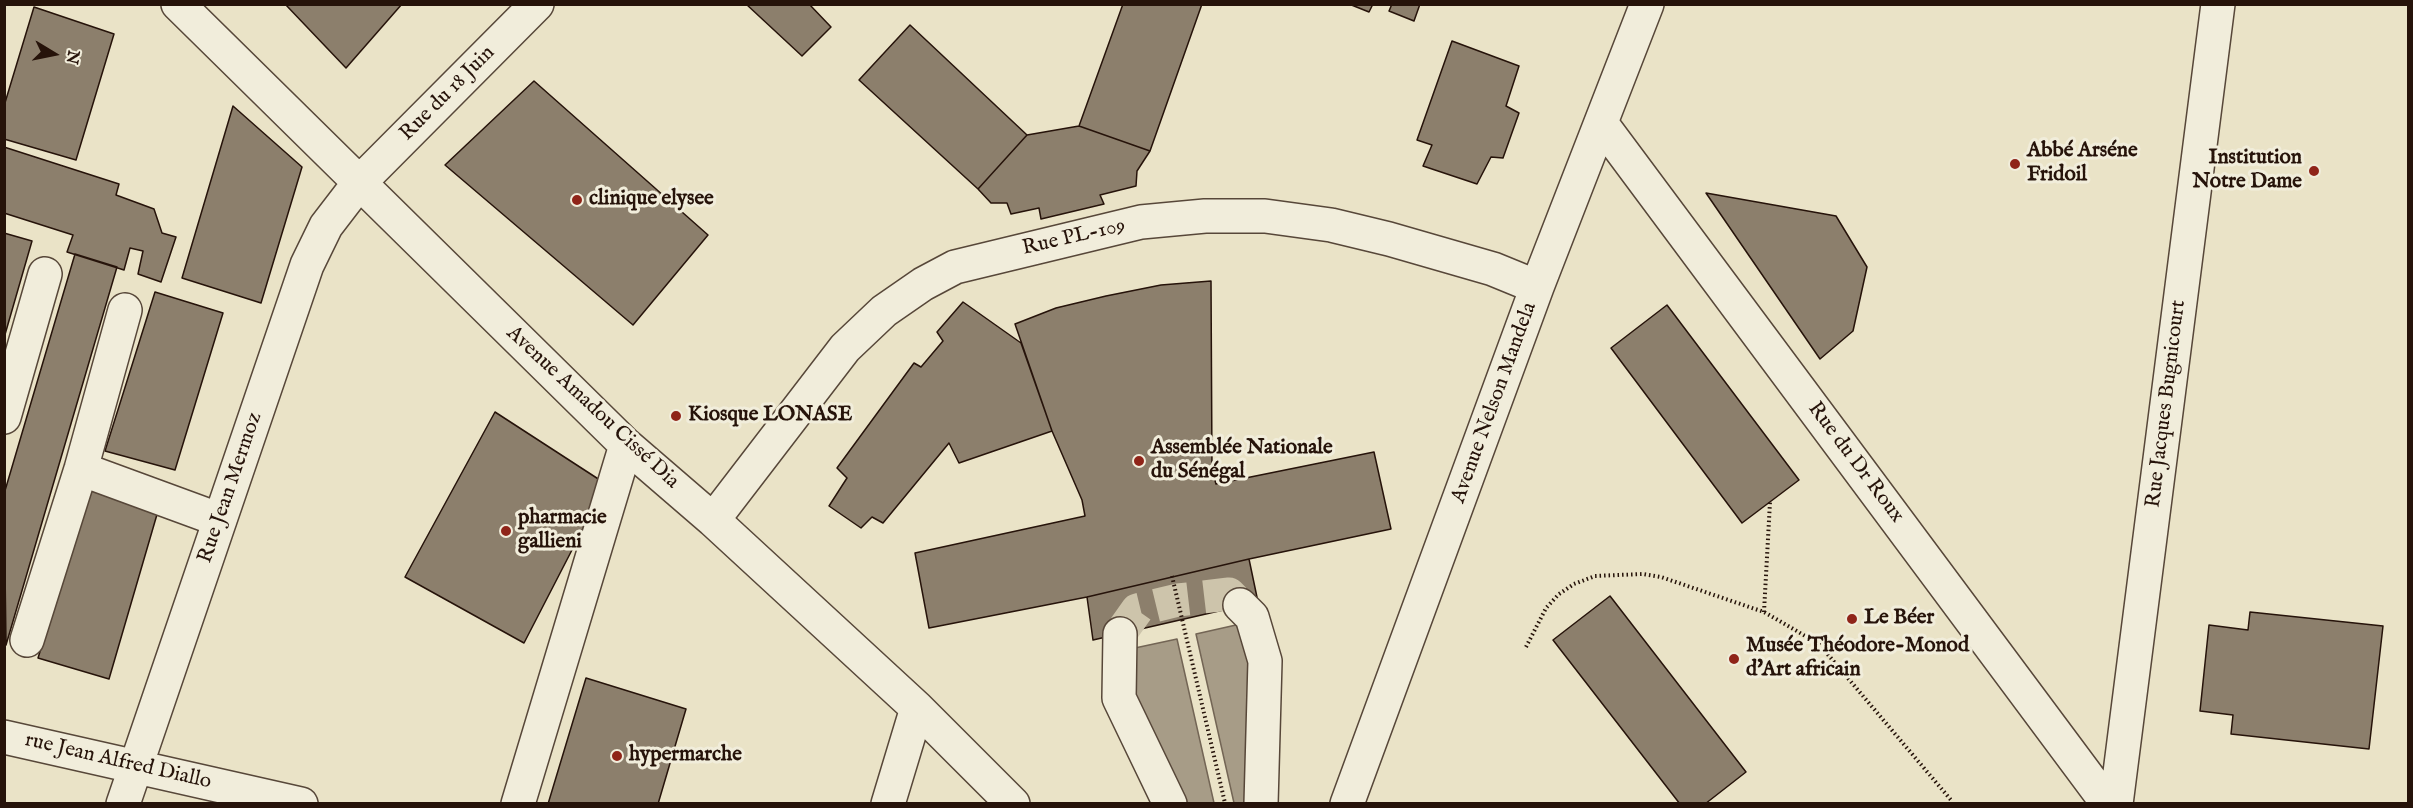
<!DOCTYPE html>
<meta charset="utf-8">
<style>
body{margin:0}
#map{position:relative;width:2413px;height:808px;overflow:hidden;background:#eae3c7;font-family:"IM FELL English",serif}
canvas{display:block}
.frame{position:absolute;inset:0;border:6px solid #26130a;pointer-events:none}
.north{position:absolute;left:24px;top:24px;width:60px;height:60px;-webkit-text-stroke:4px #f1eddb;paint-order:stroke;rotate:100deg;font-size:16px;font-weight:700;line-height:24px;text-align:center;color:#26130a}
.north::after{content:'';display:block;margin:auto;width:21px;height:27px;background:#26130a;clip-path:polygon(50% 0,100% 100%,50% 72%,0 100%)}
</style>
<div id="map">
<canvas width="2413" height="808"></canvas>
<div class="frame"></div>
<div class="north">N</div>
</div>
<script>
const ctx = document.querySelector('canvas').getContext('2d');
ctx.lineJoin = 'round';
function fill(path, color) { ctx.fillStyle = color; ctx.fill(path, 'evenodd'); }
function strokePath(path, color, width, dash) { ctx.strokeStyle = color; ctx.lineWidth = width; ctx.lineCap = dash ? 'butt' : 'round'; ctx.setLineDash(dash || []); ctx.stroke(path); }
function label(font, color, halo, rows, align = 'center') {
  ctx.font = font + ' "IM FELL English",serif'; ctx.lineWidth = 6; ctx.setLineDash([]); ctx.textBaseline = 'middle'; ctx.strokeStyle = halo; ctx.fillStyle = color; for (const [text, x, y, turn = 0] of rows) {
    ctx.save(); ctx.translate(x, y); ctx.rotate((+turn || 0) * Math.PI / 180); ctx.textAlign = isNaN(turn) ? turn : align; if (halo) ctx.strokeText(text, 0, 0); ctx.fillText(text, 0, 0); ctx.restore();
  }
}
const water = new Path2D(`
 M1236,625L1249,644L1252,803H1234L1196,634Z
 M1177,639L1214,803H1183L1138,705L1128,673L1135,648Z`);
fill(water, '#a79c87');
strokePath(water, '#736555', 1.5);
const building = new Path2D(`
 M285,4H402L346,68Z
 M746,4H809L831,27L802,56Z
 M1123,4H1202L1150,151L1079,126Z
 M1349,4H1373L1369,12Z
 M1392,4H1420L1414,21L1389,11Z
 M34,7L114,34L76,160L4,139V106Z
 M910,25L1027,135L978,189L859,80Z
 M1452,41L1519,66L1506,106L1519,113L1503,158L1491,157L1477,184L1423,166L1432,145L1417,140Z
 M534,81L708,235L633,325L445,165Z
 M233,106L302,167L261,303L182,278Z
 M1079,126L1150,151L1137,171L1136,186L1100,195L1104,204L1041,219L1039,208L1011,214L1007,203H991L978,189L1027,135Z
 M4,147L119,184L116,195L154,209L162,233L176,237L161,282L138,274L143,251L130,248L124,270L67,252L73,235L4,213Z
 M1706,193L1836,216L1867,267L1853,331L1820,359Z
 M4,233L32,241L4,338Z
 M75,254L117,267L6,645L4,494Z
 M1211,281L1212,470L1216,484L1374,452L1391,529L1249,559L1087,597L929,628L915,553L1085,516L1082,500L1052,431L1015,324L1056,308L1106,296L1161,285Z
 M155,292L223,313L175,470L105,451Z
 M963,302L1021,343L1052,431L959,463L949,443L883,523L872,517L861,528L829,506L847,478L837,468L914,363L921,367L943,341L937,332Z
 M1667,305L1799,480L1742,523L1611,348Z
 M495,412L606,484L524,643L405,577Z
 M91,487L158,511L109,679L38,658Z
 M1249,559L1258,602L1093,640L1087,597Z
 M1610,596L1746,772L1705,804H1680L1553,640Z
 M2250,612L2383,626L2369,749L2231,734L2233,715L2200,711L2209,625L2248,630Z
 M586,678L686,709L658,804H548Z`);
fill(building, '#8c7f6c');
strokePath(building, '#26130a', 1.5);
strokePath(new Path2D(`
 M1120,634L1137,610L1178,600L1229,594L1240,605`), '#cdc4ab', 33, [33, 16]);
const minor = new Path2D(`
 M178,4L626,445L713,520L917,708L1013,804
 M1601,123L2108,804
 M4,417L45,274
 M81,469L220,520
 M713,520L845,348L884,311L923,284L955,267L1141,222L1205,216H1265L1331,225L1389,239L1493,269L1537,287
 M1240,605L1252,617L1265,661L1261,804
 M1120,634L1119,698L1170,804
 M27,640L81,469L125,310
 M4,737L301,804
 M123,804L307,265L326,226L359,183L537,4
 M518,804L626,445
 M888,804L917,708
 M1347,804L1537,287L1647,4
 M2116,804L2218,4`);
strokePath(minor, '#574739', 36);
strokePath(new Path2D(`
 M1172,576L1225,803
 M1764,612L1770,502
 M1526,647L1546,608L1559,594L1574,584L1595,576L1643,574L1661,577L1764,612L1819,644L1951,800`), '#26130a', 4, [1.5, 3]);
strokePath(minor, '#f1eddb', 33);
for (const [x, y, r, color] of [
 [2015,164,6,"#8f2418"],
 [2314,171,6,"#8f2418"],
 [577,200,6,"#8f2418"],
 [676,416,6,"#8f2418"],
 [1139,461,6,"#8f2418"],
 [506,531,6,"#8f2418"],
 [1852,619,6,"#8f2418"],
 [1734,659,6,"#8f2418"],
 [617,756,6,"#8f2418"]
]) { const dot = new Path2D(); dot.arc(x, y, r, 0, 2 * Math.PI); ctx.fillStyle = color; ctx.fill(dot); strokePath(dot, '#f1eddb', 2); }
label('21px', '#26130a', '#f1eddb', [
 ["Rue du 18 Juin",448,94,-45],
 ["Rue PL-109",1074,238,-13],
 ["Avenue Nelson Mandela",1495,403,-70],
 ["Rue Jacques Bugnicourt",2167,404,-83],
 ["Avenue Amadou Cissé Dia",592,408,43],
 ["Rue du Dr Roux",1855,463,53],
 ["Rue Jean Mermoz",231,488,-71],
 ["rue Jean Alfred Diallo",118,762,13]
]);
label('bold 21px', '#26130a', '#f1eddb', [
 ["Abbé Arséne",2027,152],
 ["Fridoil",2027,176],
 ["Institution",2302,159,"right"],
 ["Notre Dame",2302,183,"right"],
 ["clinique elysee",589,200],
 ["Kiosque LONASE",688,416],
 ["Assemblée Nationale",1151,449],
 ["du Sénégal",1151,473],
 ["pharmacie",518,519],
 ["gallieni",518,543],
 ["Le Béer",1864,619],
 ["Musée Théodore-Monod",1746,647],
 ["d'Art africain",1746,671],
 ["hypermarche",629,756]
], 'left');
</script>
